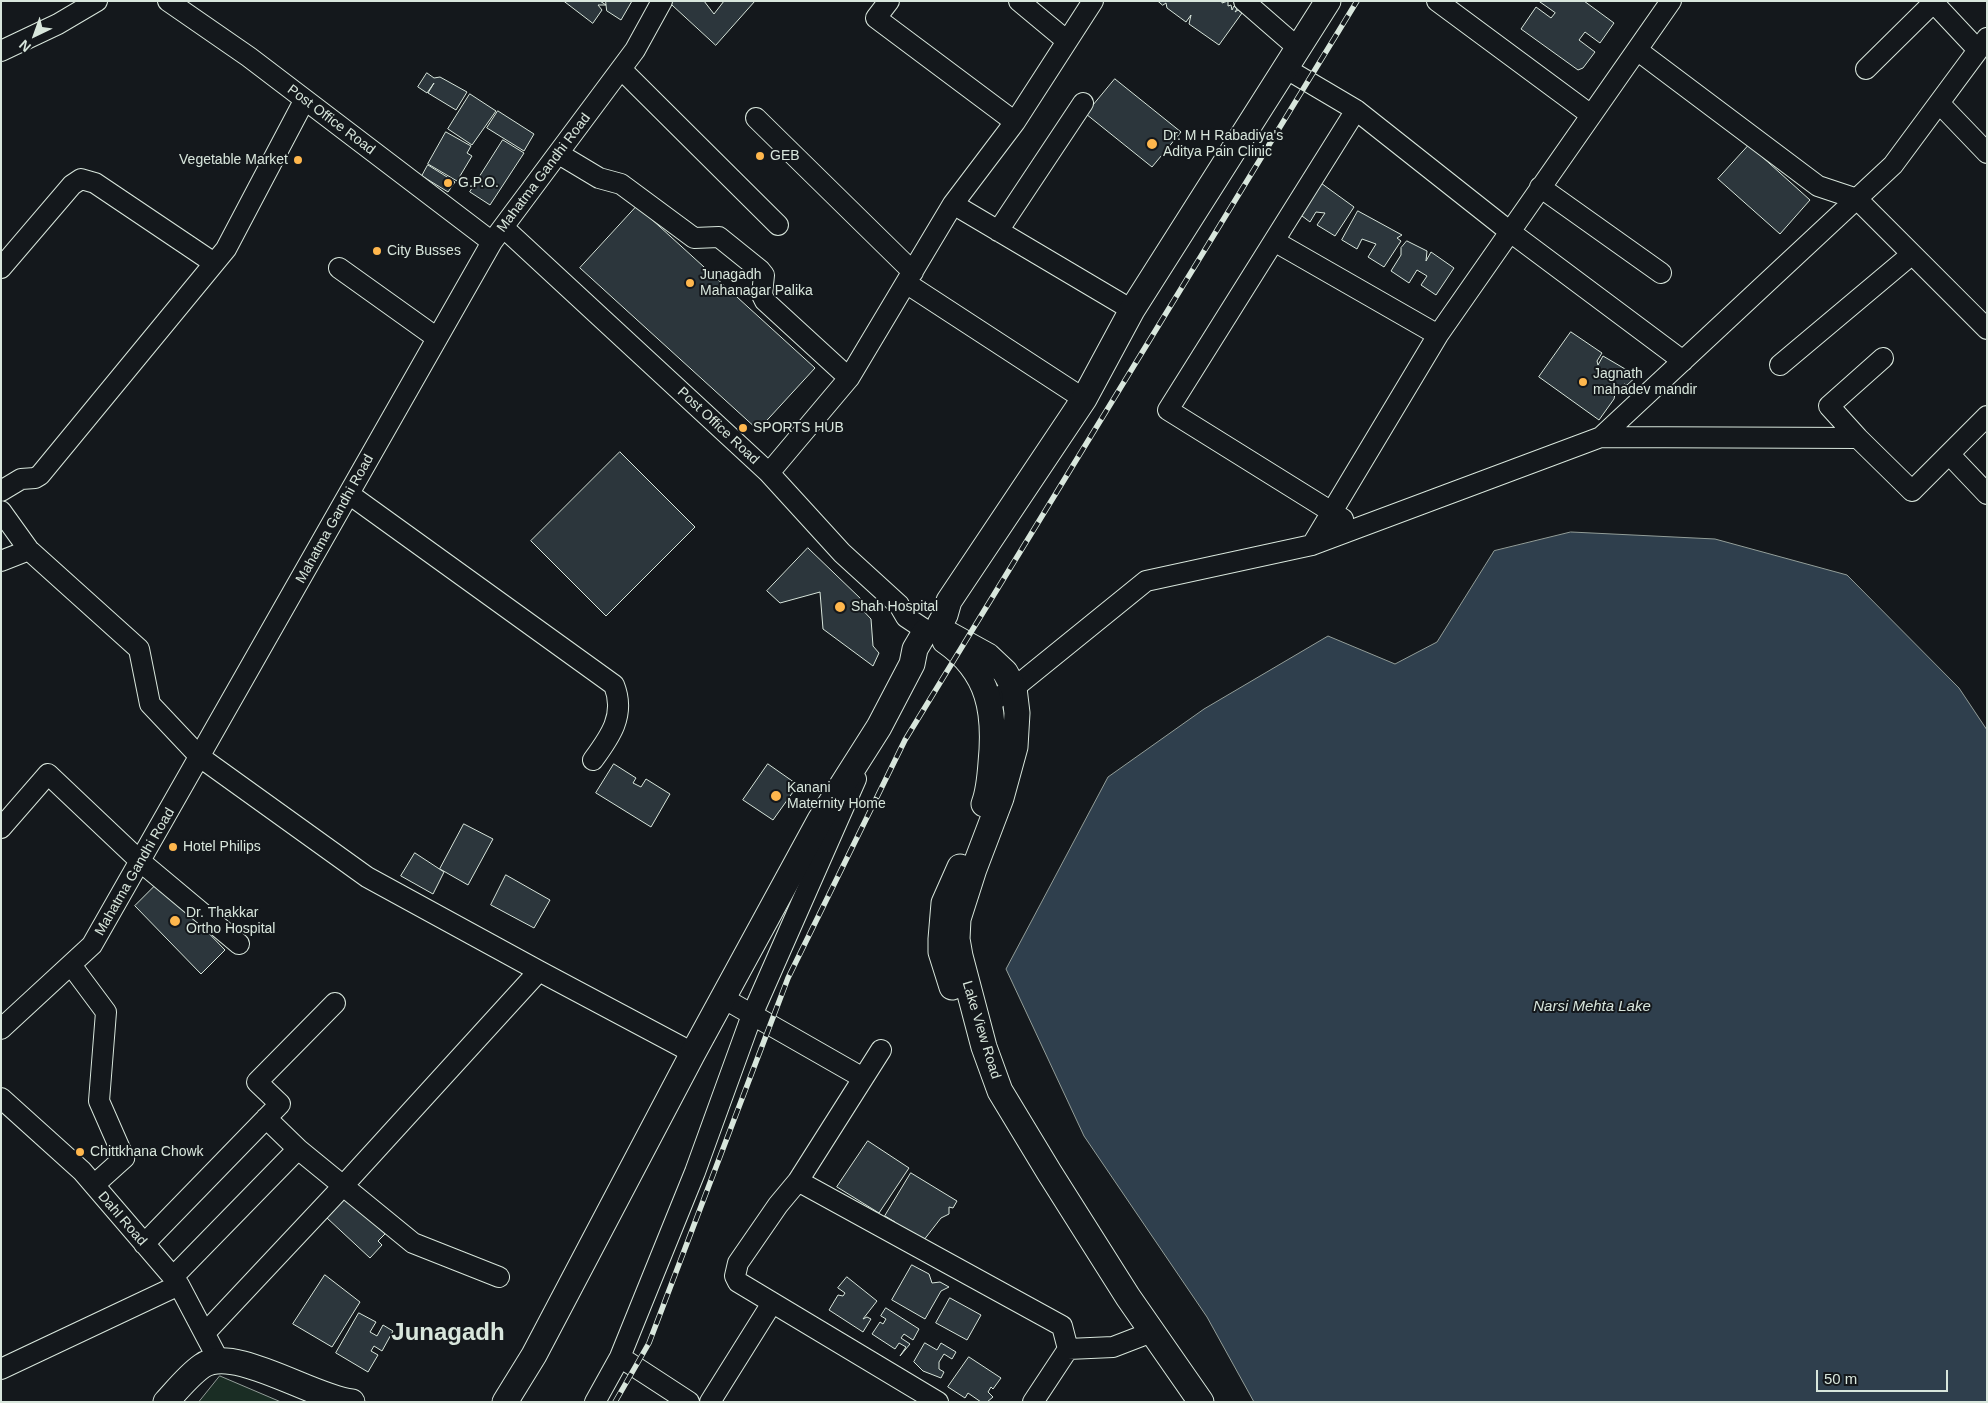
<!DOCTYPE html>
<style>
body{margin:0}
#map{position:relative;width:1988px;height:1403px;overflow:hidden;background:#14181c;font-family:Helvetica,sans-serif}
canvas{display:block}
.frame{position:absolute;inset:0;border:2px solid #d8e6dc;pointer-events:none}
.north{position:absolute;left:10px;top:10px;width:50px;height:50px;-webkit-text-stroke:4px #14181c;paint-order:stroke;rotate:222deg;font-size:14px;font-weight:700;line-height:20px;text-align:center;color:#d8e6dc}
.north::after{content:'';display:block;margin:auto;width:18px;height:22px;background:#d8e6dc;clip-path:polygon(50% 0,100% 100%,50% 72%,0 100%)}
.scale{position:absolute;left:1816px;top:1370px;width:132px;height:22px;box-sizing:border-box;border:2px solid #d8e6dc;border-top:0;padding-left:6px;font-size:15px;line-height:18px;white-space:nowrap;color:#d8e6dc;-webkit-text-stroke:4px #14181c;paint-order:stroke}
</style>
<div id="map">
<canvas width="1988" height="1403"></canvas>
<div class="frame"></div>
<div class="north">N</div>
<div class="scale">50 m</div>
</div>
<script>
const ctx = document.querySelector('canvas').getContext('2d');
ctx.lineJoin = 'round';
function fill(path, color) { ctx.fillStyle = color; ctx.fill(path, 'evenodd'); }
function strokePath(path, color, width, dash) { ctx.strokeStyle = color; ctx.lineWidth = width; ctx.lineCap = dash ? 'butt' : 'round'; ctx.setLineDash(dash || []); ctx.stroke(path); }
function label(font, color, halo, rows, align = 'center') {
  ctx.font = font + ' Helvetica,sans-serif'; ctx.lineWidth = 4; ctx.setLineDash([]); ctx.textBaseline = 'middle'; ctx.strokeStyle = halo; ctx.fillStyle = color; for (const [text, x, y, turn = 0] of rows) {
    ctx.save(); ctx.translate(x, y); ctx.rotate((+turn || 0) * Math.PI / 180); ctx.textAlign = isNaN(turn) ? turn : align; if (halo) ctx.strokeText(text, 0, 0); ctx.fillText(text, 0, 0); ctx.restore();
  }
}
const green = new Path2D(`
 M220,1376L281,1402H199Z`);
fill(green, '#1a2d24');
strokePath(green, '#939e99', 1);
const water = new Path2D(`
 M1571,532L1715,539L1847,575L1959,688L1987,730V1402H1254L1207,1317L1084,1136L1006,969L1108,777L1204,709L1328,636L1395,664L1437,642L1494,551Z`);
fill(water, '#2f3f4d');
strokePath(water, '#939e99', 1);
const building = new Path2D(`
 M564,1H600L606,5H598L602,10L593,23Z
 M606,1H632L621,20L607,11Z
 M668,1H704L714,14L724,1H755L716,45Z
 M1158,1H1222V3L1228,1V6L1231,5L1232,10L1234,6L1237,9L1235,12L1238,10L1242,13L1219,45L1189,24L1191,15L1186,22L1167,8L1166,3L1163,5Z
 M1539,1H1584L1614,23L1600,43L1585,32L1579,40L1595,52L1583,68L1578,70L1521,29L1536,7L1551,18L1555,13Z
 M427,73L434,78L440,77L467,92L456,110L428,93L434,83L427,93L418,87Z
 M1115,79L1181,132L1152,167L1086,114Z
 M470,94L496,111L472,145L448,129Z
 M498,111L534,134L524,151L487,128Z
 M446,132L471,146L467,153L472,156L457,181L428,164Z
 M503,140L524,153L490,205L470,192Z
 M1749,145L1810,200L1780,234L1718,179Z
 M428,165L455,182L448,192L422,176Z
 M1314,178L1354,207L1335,236L1317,225L1325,213L1316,212L1310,222L1294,210Z
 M637,206L815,368L758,430L580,268Z
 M1358,211L1402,235L1397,238L1401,241L1384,267L1368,257L1376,244L1362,239L1357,249L1342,240Z
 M1407,241L1427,251L1426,261L1431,252L1454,268L1436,295L1421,285L1427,276L1417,270L1409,283L1391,271L1401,255V248Z
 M1571,332L1602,353L1597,361L1598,365L1603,356L1637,376L1627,385L1624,384L1619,395L1615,394L1614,399L1599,420L1539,377Z
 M620,452L695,527L606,616L531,541Z
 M808,548L861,599L857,604L871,619L873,646L879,653L873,666L823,629L820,592L780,603L767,591Z
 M614,764L636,778L633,783L641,787L646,779L670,794L651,827L596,793Z
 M768,764L798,785L773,820L743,800Z
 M464,824L493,839L468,885L440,869Z
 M415,853L444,872L433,894L401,876Z
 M506,875L550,900L534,928L491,905Z
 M159,882L225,950L201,974L135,906Z
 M868,1141L909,1168L879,1213L837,1187Z
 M911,1173L957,1201L953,1208L949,1207V1214L941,1218L920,1245L894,1225L895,1222L885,1216Z
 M341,1196L353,1207H356L385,1234L378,1241L382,1245L370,1258L327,1218L333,1212L329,1208Z
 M912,1265L929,1274L932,1283L940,1282L949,1287L941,1291L925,1319L892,1300Z
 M325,1275L360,1302L332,1347L293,1324Z
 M847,1277L877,1301L863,1319L867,1317L871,1319L863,1332L829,1310L838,1295L843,1296L845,1293L838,1288Z
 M950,1298L981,1315L967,1340L936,1323Z
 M886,1308L919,1329L913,1340L904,1334L901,1338L910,1344L900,1356L906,1347L899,1343L895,1349L872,1334L880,1322L883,1324L886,1319L881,1316Z
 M359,1313L376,1322L370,1332L377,1336L383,1325L393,1331L382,1351L374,1346L371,1351L378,1355L368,1372L336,1353Z
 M925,1343L937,1350L941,1343L956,1352L952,1359L944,1354L939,1362V1369L944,1372L941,1378L923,1371L914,1362Z
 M969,1357L1001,1378L993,1389L991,1387L988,1392L993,1397L987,1402H981L968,1393L965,1398L948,1387Z`);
fill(building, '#2c363c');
strokePath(building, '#d8e6dc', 1);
const minor = new Path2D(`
 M168,1L249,57L492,242
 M889,1L876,18L1015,122
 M1019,1L1067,41
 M1244,1L1298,48
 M1437,1L1591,115
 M1932,1L1978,50
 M1637,50L1818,186L1857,199L1987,329
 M1,51L58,24L97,1
 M1285,68L1356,110L1509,231L1683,361
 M621,69L778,225
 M1866,69L1933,3
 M1939,103L1987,153
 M756,118L913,272
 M559,154L599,178L621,184L694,238L719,237L760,270L764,275L762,295L765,301L849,378
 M1540,187L1661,273
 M953,204L1132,310
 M504,228L769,473L842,553L899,605L906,617L924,629
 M998,231L1083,103
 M1274,241L1438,335
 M1,268L72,185L81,179L95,183L214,263
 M339,268L437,338
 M906,283L1084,399
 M1883,358L1829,406L1858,438L1912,491L1987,416
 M1780,365L1911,255
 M1601,437L1893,165L1987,38
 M1949,454L1987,494
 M769,473L849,378L953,204L1015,122L1093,1
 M1,491L21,479L35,478L40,475L226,249L304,101
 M349,494L614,685C626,715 610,737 593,760
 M1,511L29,550L139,649L150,704L200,757L367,877L539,971L693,1053
 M1343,519L1168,410L1356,110
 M1312,545L1438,335L1671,1
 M1,561L29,550
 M989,703L1014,688L1146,581L1312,545L1601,437L1858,438
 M1,828L48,774L141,862L239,944
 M71,965L106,1012L99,1101L124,1158L94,1185
 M723,998L863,1078
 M1,1029L92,945L492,242L635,50L662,1
 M1,1098L82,1171L173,1277L179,1285L218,1359
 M266,1118L298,1149L413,1243L499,1277
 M798,1181L881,1050
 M144,1244L280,1104L257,1082L335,1003
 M173,1277L298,1149
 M205,1333L343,1186L539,971
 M1068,1349L1113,1347L1152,1332
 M620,1357L689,1402
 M1,1369L179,1285
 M595,1402L620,1357L695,1172L752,1015L856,779
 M710,1402L772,1303
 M938,1402L738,1282L735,1276L738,1263L778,1205L798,1181L1062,1326L1068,1349L1033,1402`);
const major = new Path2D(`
 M940,624L945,615L949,601L1084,399L1132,310L1328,1
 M941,630L988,656L1005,672L1014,688L1017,713L1015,747L1001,798L974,869L958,919L957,939L960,956L984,1047L1000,1091L1049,1172L1128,1297L1201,1402
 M945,641C990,672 996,713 991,763C990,777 989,791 984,804
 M952,987L941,952V939L944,903L960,867
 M166,1402C177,1390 189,1375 202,1366C233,1344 313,1398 352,1402
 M505,1402L534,1355L693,1053L820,820L879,727L912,664L915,649L925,632`);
strokePath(minor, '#d8e6dc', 22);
strokePath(major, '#d8e6dc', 27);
strokePath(minor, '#14181c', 20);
strokePath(major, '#14181c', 25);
const rail = new Path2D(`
 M615,1402L649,1343L788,978L905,740L1357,1`);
strokePath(rail, '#d8e6dc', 5.5);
strokePath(rail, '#14181c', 4, [11]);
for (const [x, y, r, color] of [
 [1152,144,6,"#ffb74d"],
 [760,156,5,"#ffb74d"],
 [298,160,5,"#ffb74d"],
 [448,183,5,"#ffb74d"],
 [377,251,5,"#ffb74d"],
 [690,283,5,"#ffb74d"],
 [1583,382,5,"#ffb74d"],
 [743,428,5,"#ffb74d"],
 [840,607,6,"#ffb74d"],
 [776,796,6,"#ffb74d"],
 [173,847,5,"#ffb74d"],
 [175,921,6,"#ffb74d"],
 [80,1152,5,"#ffb74d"]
]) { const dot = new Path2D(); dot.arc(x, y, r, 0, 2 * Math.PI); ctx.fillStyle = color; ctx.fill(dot); strokePath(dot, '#14181c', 2); }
label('14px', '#d8e6dc', '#14181c', [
 ["Post Office Road",331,120,37],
 ["Mahatma Gandhi Road",544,173,-53],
 ["Post Office Road",718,426,43],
 ["Mahatma Gandhi Road",335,519,-61],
 ["Mahatma Gandhi Road",135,872,-60],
 ["Lake View Road",981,1030,73],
 ["Dahl Road",122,1219,49]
]);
label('14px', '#d8e6dc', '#14181c', [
 ["Dr. M H Rabadiya's",1163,136],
 ["Aditya Pain Clinic",1163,152],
 ["GEB",770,156],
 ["Vegetable Market",288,160,"right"],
 ["G.P.O.",458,183],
 ["City Busses",387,251],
 ["Junagadh",700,275],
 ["Mahanagar Palika",700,291],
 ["Jagnath",1593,374],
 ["mahadev mandir",1593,390],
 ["SPORTS HUB",753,428],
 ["Shah Hospital",851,607],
 ["Kanani",787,788],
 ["Maternity Home",787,804],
 ["Hotel Philips",183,847],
 ["Dr. Thakkar",186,913],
 ["Ortho Hospital",186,929],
 ["Chittkhana Chowk",90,1152]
], 'left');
label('italic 15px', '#d8e6dc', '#14181c', [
 ["Narsi Mehta Lake",1592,1007]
]);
label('bold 24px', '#d8e6dc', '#14181c', [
 ["Junagadh",448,1333]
]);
</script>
